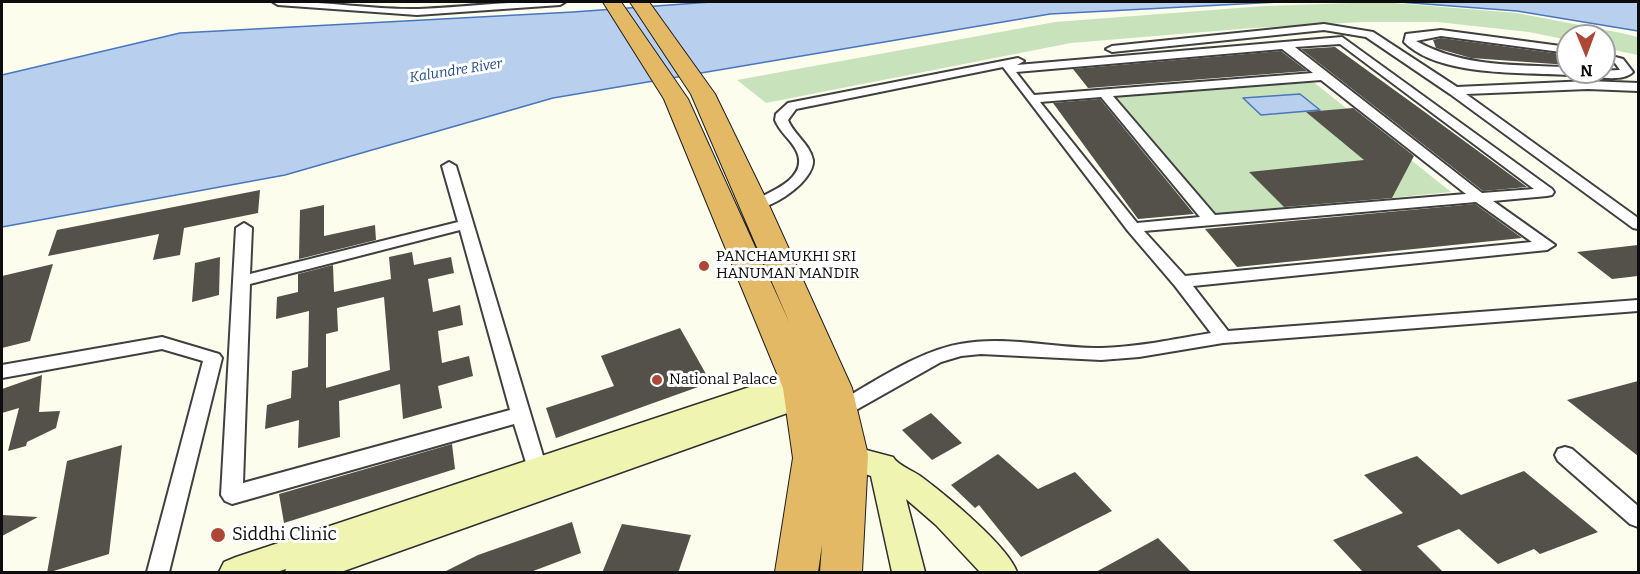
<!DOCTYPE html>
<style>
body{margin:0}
#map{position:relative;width:1640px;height:574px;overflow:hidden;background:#fdfdee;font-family:Bitter,serif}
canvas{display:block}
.frame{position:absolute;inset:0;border:3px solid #0d0d0d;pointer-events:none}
.north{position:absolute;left:1556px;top:24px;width:60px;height:60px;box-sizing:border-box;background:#fff;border:2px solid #9e9e9e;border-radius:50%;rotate:179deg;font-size:16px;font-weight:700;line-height:24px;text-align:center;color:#0d0d0d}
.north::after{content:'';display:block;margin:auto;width:21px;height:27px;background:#ac4835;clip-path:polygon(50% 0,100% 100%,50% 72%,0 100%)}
</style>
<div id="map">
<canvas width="1640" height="574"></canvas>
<div class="frame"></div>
<div class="north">N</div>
</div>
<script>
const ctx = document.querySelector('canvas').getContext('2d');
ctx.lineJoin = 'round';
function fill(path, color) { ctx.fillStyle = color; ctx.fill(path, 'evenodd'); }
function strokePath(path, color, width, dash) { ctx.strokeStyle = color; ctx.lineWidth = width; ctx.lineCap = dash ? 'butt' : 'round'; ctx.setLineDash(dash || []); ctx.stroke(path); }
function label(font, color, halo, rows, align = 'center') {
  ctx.font = font + ' Bitter,serif'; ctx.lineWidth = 6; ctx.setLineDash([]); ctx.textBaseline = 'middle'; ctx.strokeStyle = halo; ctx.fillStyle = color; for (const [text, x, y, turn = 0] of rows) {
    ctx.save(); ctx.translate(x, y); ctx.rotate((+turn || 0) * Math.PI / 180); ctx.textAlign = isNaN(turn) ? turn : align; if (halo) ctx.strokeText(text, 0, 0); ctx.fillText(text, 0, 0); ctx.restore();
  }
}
fill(new Path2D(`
 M1381,2L1517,13L1621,33L1638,37V55L1604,48V36H1568V40L1529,32L1437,22H1363L1252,28L1071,43L766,103L737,80L1055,22L1264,6Z
 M1311,80L1451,192L1217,215L1115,95Z`), '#c8e3bc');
const water = new Path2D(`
 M711,2H1279L1050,14L553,98L285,175L2,227V75L180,33L573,12Z
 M1399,2H1638V31L1517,11Z
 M1300,94L1320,110L1261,115L1243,98Z`);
fill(water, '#b9cfee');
strokePath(water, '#4976bd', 1.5);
fill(new Path2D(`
 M1441,38L1568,55V65L1471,58L1436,48L1433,40Z
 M1335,47L1422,110L1527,187L1483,191L1301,49Z
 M1281,51L1307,71L1088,88L1073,69Z
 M1100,99L1194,214L1138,219L1053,103Z
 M1353,108L1414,156L1392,198L1284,207L1249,172L1364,160L1306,112Z
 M260,190L258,213L184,228L180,255L153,260L159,234L48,256L57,230Z
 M1475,204L1522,238L1237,267L1205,229Z
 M324,205V236L375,225L376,240L299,259L300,210Z
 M1638,245V276L1612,279L1577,252Z
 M412,252L414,265L451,257L454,273L428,279L433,312L460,305L463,325L438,331L442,363L469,356L473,376L438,386L442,408L403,419L400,384L339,401L340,437L298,448L299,420L265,429L267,405L291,398L292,371L308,367L309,311L276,319L277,297L298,292V274L333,265L334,292L391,279L389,257ZM384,297L390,370L326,388V334L338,331L337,308Z
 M220,257L219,295L192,302L195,263Z
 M53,264L30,341L2,348V276Z
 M680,328L706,374L698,387L556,438L546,408L614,386L601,356Z
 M42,375L39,412L60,411L56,428L27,442L26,446L8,451L19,408L2,413V389Z
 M1638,381V456L1567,400Z
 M931,413L962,443L932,460L902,430Z
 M452,444L455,469L284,523L279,494Z
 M122,445L109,554L47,573L67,461Z
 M998,454L1038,489L1075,472L1112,511L1021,557L979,505L975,508L951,485Z
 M1417,456L1461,495L1524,471L1598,532L1540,554L1534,549L1498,564L1459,529L1417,546L1444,573H1364L1333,540L1403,513L1364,475Z
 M2,515L38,517L2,536Z
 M572,522L581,553L528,573H442L478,555Z
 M622,524L691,535L678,573H602Z
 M1158,538L1192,573H1094Z`), '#54504a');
const street = new Path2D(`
 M273,2C321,0 371,10 419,9C467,7 517,0 565,2L560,5L417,15L278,5Z
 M1324,24L1373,32L1457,87L1588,81L1638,83V91L1588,89L1466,94L1638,218V229L1633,228L1450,94L1366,37L1324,30L1112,52L1106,49L1112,46Z
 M1441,30L1568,47V53L1441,36L1416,41C1463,67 1515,65 1568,67V72H1573L1568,75C1522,72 1439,77 1404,42L1406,34Z
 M1342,37L1552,189L1554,192L1552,195L1547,196L1493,201L1555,245L1547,250L1193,286L1228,331L1638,300V311L1223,343L1139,357L1101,360L981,354L961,356L941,362L847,415L840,417L833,415L830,410L833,405C871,384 918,351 960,344C1006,335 1056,349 1102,348C1138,347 1175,339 1211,333L1175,286L1128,231L1003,67L796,109L788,120C794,135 810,144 813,160C815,181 768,213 750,208L748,205L750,202C768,193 809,179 797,152C792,140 780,133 775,120L776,114L788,103L1018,58L1024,61L1017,65ZM1340,44L1534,189L1482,193L1295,47ZM1282,49L1313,73L1034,95L1016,72ZM1321,80L1466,194L1215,215L1113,96ZM1101,97L1200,217L1137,223L1040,102ZM1476,202L1532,242L1185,276L1144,231Z
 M1604,54L1623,59L1633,72C1622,83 1595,76 1580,76L1574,72L1620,70L1615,63L1604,61Z
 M449,162L456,166L550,479L547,485L540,487L533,485L514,424L232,504L225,501L221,495L236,228L244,223L252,228L250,274L458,222L442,166ZM460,230L510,410L243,483L250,284Z
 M162,337L219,354L222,358L169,572H147L203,361L162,349L2,378V365Z
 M1565,447L1572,449L1638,506V527L1630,524L1558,461L1555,455L1558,449Z`);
const secondary = new Path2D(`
 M813,366L822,369L826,376L818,384L824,386L828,393L824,400L341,572H285L286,569L277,572H219L224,562L236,557Z
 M836,442L893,457C898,466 915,471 923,478C947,496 1008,546 1017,572H980L936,525L906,499L925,572H892L871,476L826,461L821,453L826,445Z`);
const highway = new Path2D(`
 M603,2H621L688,99L790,324L691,94L630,2H649L715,94L769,205L852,388L868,455L862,572H820L822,545L818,572H775L793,458L783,388L664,99Z`);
strokePath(street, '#404040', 4);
strokePath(secondary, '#2f2f2f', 3);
strokePath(highway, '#1e1e1e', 2);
fill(street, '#fff');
fill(secondary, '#eff5b1');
fill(highway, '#e3b966');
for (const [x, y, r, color] of [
 [704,266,6,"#ac4835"],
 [657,380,6,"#ac4835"],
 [218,535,8,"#ac4835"]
]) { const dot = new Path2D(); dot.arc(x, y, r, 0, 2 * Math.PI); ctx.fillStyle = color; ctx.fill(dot); strokePath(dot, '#fff', 2); }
label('italic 14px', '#254b8f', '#fff', [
 ["Kalundre River",456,71,-9]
]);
label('15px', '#0d0d0d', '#fff', [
 ["PANCHAMUKHI SRI",716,257],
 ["HANUMAN MANDIR",716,274],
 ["National Palace",669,380]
], 'left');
label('18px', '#0d0d0d', '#fff', [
 ["Siddhi Clinic",232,535]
], 'left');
</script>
